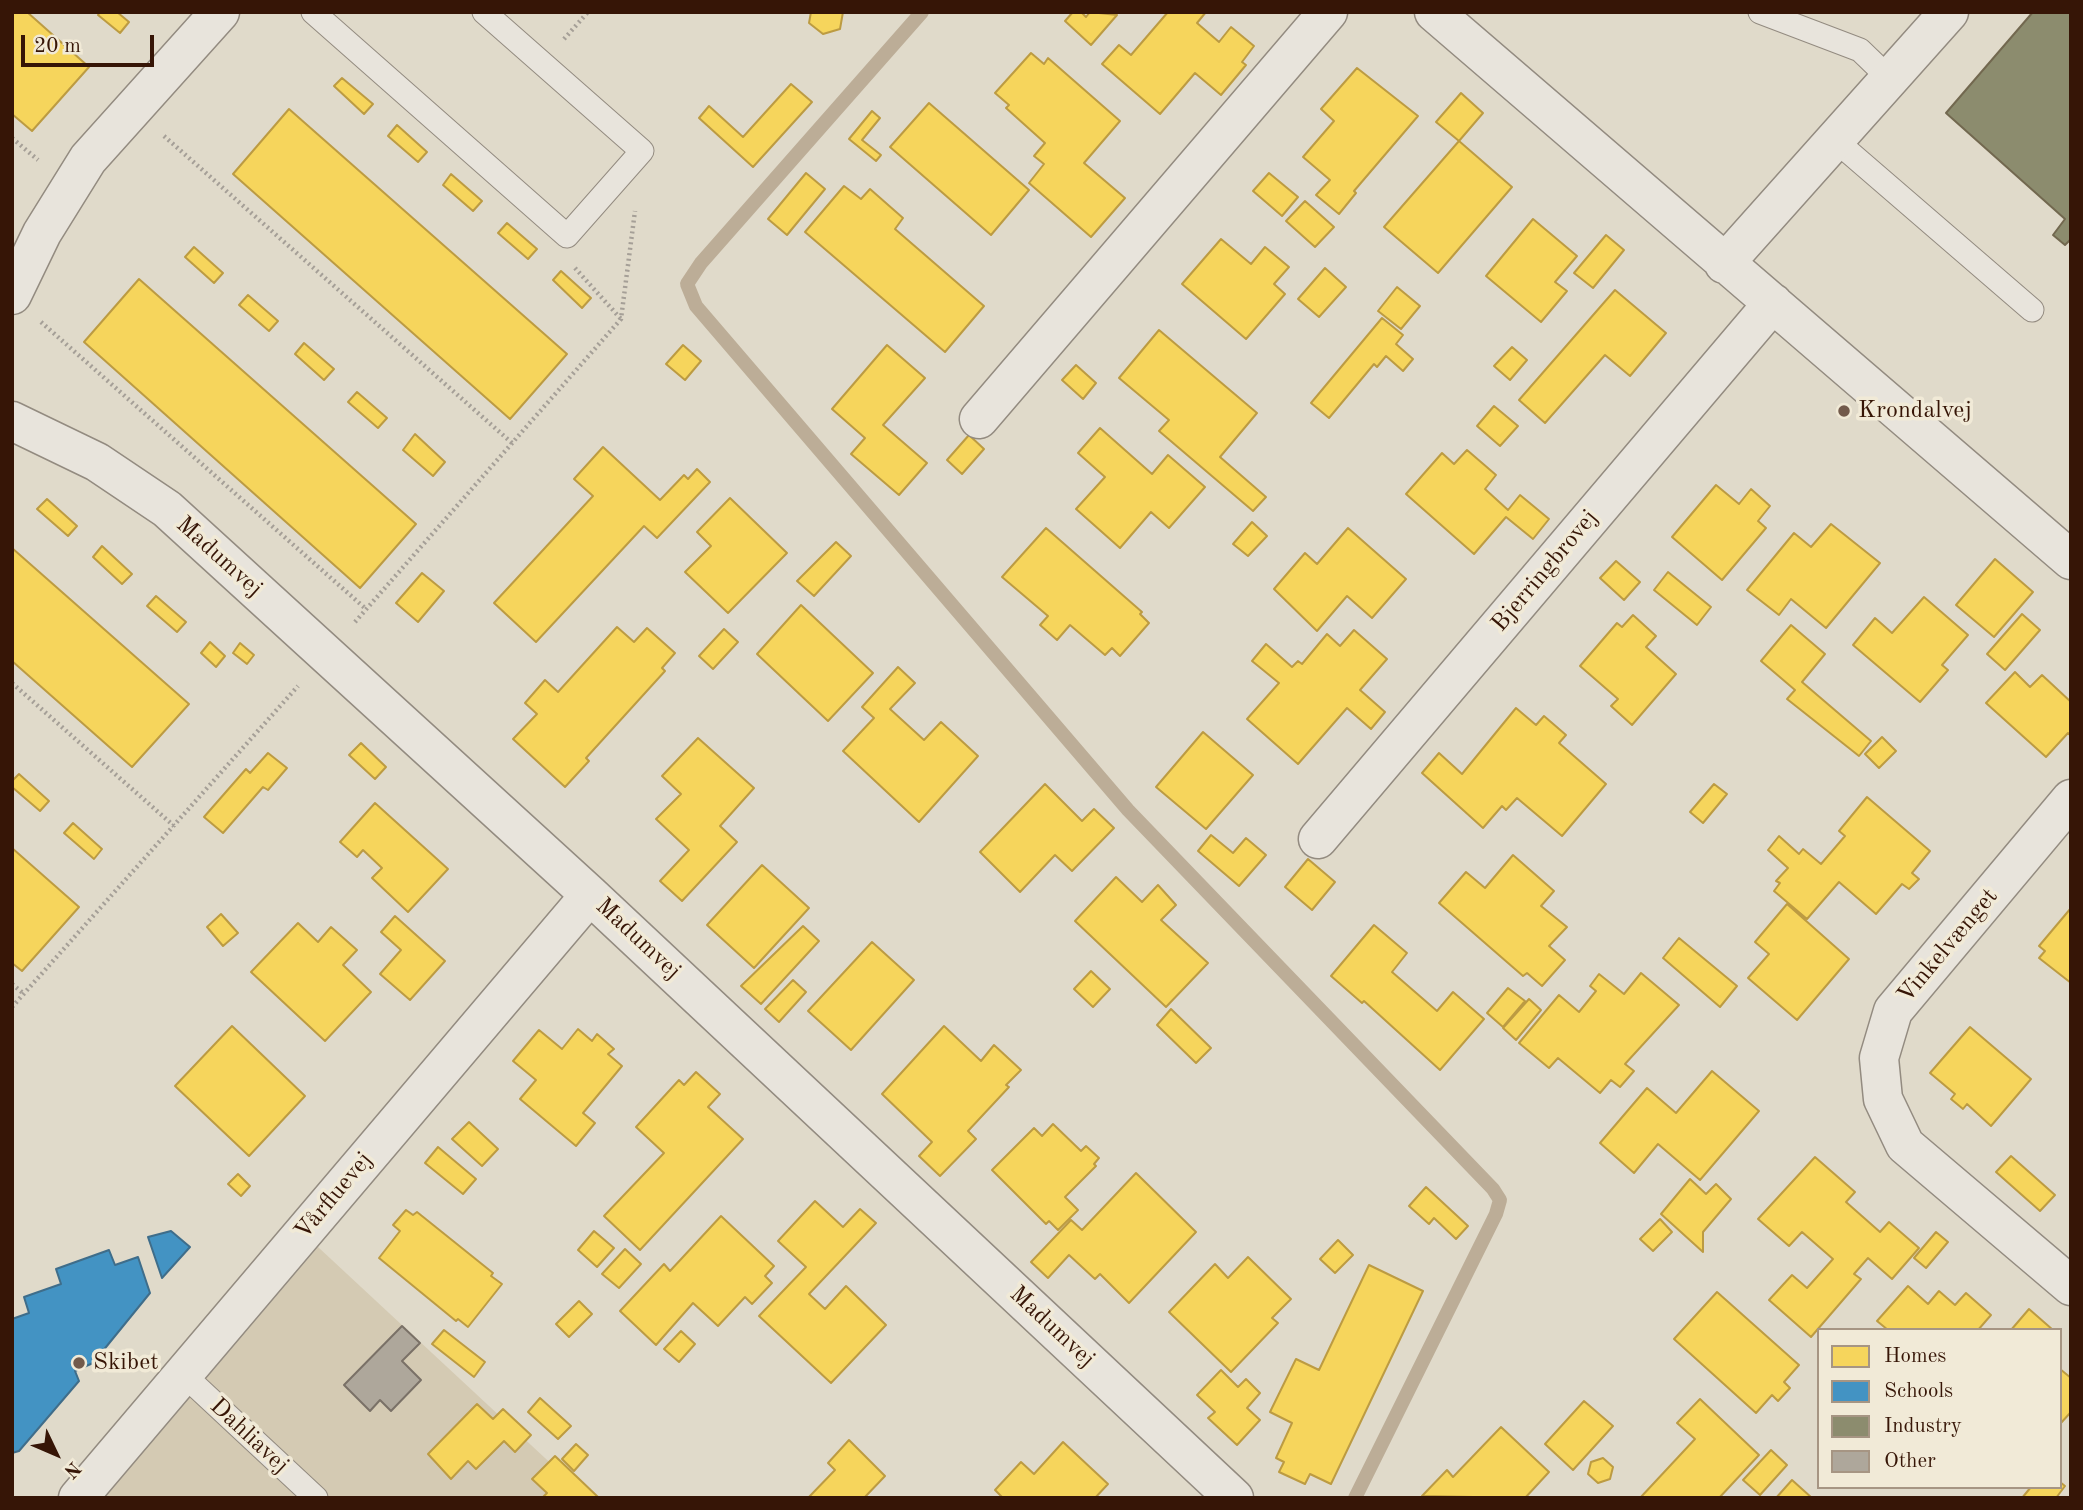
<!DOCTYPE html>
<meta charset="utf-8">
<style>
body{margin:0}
#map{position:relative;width:2083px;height:1510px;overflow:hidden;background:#e0daca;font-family:"Old Standard TT",serif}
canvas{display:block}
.frame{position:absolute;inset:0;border:14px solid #361506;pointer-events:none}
.legend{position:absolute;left:1817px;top:1328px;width:245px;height:161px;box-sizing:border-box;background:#f1ead7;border:2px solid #a69583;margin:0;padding:9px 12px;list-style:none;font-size:21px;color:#361506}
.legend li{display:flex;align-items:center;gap:14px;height:35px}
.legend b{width:35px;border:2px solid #a69583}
.north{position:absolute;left:21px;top:1419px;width:70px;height:70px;-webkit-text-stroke:5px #f1ead7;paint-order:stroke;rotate:134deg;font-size:19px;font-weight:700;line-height:28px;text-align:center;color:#361506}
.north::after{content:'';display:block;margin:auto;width:24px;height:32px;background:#361506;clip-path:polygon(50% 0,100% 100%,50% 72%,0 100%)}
.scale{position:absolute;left:21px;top:35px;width:133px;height:32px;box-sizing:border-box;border:4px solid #361506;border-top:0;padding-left:9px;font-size:21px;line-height:24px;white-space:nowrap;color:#361506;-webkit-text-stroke:5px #f1ead7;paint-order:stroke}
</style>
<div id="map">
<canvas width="2083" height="1510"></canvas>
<div class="frame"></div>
<ul class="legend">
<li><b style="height:19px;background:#f6d55c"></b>Homes</li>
<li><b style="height:19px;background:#4393c3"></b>Schools</li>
<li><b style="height:19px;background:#8c8c6e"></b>Industry</li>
<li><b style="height:19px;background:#aea79b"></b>Other</li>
</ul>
<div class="north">N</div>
<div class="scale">20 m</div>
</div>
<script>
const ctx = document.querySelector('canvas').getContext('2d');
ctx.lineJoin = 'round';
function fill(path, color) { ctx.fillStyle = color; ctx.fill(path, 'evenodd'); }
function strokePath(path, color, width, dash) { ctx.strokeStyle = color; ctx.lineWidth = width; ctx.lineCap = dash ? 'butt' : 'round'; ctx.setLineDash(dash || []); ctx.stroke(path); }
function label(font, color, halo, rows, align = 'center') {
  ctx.font = font + ' "Old Standard TT",serif'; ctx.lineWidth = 7; ctx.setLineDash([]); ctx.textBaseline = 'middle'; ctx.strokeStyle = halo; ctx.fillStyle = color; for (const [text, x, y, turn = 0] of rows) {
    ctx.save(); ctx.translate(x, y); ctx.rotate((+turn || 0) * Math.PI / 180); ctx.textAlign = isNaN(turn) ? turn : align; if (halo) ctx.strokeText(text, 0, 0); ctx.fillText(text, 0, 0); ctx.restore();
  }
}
fill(new Path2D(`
 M318,1247L588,1498H104Z`), '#d4cab3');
const homes = new Path2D(`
 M12,12H27L89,67L32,131L12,114Z
 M100,12H117L129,22L120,33L98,15Z
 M811,12H843L840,29L823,34L809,23Z
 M1073,12H1081L1086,17L1090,12L1117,15L1091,45L1065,21Z
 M1168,12H1206L1197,23L1219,42L1231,27L1254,46L1242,62L1246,65L1221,95L1195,73L1160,114L1102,64L1119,45L1131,55Z
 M1031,53L1044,64L1048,58L1120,121L1084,163L1125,198L1091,237L1029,183L1044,164L1034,156L1045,143L1006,108L1009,105L995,93Z
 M1357,68L1418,116L1354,191L1356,193L1339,214L1316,195L1330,180L1303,157L1334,121L1321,109Z
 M342,78L373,104L364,114L334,86Z
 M791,84L812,102L753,167L699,118L709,106L743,137Z
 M1461,93L1483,113L1459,141L1436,122Z
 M929,103L1029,190L991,235L890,147Z
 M289,109L567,354L510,419L233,174Z
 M872,111L880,118L862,140L881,155L876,161L849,139Z
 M397,125L427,152L418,162L388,136Z
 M1459,141L1512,187L1438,273L1384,227Z
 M806,173L825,189L787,235L768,219Z
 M1269,173L1298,197L1282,216L1253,191Z
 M451,174L482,201L473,211L443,185Z
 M844,186L861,199L870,189L903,218L895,229L984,306L945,352L805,232Z
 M1305,201L1334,227L1315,247L1286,221Z
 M1533,219L1577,256L1555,282L1567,291L1541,322L1486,276Z
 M507,223L537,249L528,259L498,233Z
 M1606,235L1624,250L1593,288L1574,273Z
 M1221,239L1251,264L1265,247L1289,267L1274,284L1285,294L1246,339L1182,284Z
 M194,247L223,273L214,283L185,257Z
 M1325,268L1346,287L1319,317L1298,299Z
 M561,271L591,298L582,308L553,280Z
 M139,279L416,524L360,588L84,342Z
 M1397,287L1420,306L1401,329L1378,311Z
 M1615,290L1666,333L1630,376L1605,355L1545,423L1519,400Z
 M248,295L278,321L269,331L239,305Z
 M1382,318L1403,335L1396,344L1413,359L1403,371L1386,356L1377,367L1374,364L1329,418L1311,403Z
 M1159,330L1257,413L1220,457L1266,497L1253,511L1159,431L1169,420L1119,378Z
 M304,343L334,369L324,380L295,354Z
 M683,345L701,361L685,380L666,364Z
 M887,345L925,378L883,425L927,463L899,495L851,454L865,438L832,409Z
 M1512,347L1527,360L1510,380L1494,366Z
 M1076,365L1096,383L1083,399L1062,380Z
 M357,392L387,418L378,428L348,402Z
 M1494,406L1518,426L1500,446L1477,426Z
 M1100,428L1152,474L1168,455L1205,487L1169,528L1151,512L1120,548L1076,509L1105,477L1078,453Z
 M415,434L445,462L433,476L403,450Z
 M969,435L984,449L962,474L947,460Z
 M603,447L660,500L684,475L688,479L697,469L710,482L657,538L644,526L536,642L494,603L593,496L574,479Z
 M1467,450L1496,475L1485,489L1508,510L1520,495L1549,519L1533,539L1506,517L1474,554L1406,494L1442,453L1454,464Z
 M1716,485L1739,504L1751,489L1770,506L1758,521L1766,528L1722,580L1672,537Z
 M730,498L787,553L728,613L685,572L711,546L697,532Z
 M47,499L77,526L68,536L37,509Z
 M1252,522L1267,536L1248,556L1233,544Z
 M1831,524L1880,563L1826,628L1791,599L1779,615L1747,590L1794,533L1811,547Z
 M1046,528L1142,612L1140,614L1149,623L1120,656L1112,648L1105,655L1070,625L1057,640L1040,625L1048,616L1002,577Z
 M1348,528L1406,579L1372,618L1347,596L1317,631L1274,589L1305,553L1317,564Z
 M836,542L851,556L814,596L797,581Z
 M102,546L132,574L122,584L93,557Z
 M12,548L189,704L132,767L12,661Z
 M1995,559L2033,592L1994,637L1956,605Z
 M1616,561L1640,582L1624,600L1600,578Z
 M1668,572L1711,607L1697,625L1654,590Z
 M422,573L444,591L418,622L396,603Z
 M156,596L186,622L177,632L147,606Z
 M1924,597L1968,635L1942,665L1948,670L1920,702L1853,645L1875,618L1892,633Z
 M801,605L873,673L828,721L757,654Z
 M2022,614L2040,630L2005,670L1987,654Z
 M1633,615L1656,636L1646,647L1676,674L1632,725L1611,706L1618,699L1580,666L1617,623L1622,627Z
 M1791,625L1825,654L1802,682L1871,741L1859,756L1787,699L1795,690L1761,661Z
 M617,627L634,642L647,628L675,653L662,668L665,671L586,758L589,761L565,787L513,739L537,714L525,703L545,680L558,692Z
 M724,629L738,642L713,669L699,656Z
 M1354,630L1387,659L1360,690L1385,712L1371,729L1347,708L1298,764L1247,719L1279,683L1252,661L1266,644L1292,667L1298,661L1302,664L1327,634L1340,646Z
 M210,642L225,656L216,667L201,653Z
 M240,643L254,655L247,664L233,653Z
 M898,667L915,683L890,709L924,740L941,722L978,756L919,822L843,751L874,718L862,707Z
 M2015,672L2030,687L2042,675L2071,702V736L2068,733L2046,757L1986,703Z
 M1516,708L1536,725L1544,716L1566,735L1559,743L1606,784L1562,836L1517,798L1506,810L1502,806L1483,828L1422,773L1439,753L1462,774Z
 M1203,732L1253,775L1206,829L1156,787Z
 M1882,737L1896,751L1879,768L1865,754Z
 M698,738L754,788L720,826L737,842L682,901L660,881L689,850L656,819L681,794L662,776Z
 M361,743L386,767L375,779L349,755Z
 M268,753L287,768L268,790L263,787L223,833L204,817L246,769L250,773Z
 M19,774L49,801L40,811L12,787V781Z
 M1045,784L1082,821L1094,809L1114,828L1072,871L1055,855L1020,892L980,852Z
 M1714,784L1727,794L1703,823L1690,812Z
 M1867,797L1930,851L1912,873L1919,879L1909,889L1902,884L1876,914L1839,882L1807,919L1774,891L1780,883L1776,881L1788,868L1768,850L1779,836L1799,854L1803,849L1821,864L1845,836L1839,831Z
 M375,803L448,869L408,912L372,878L382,868L363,850L357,857L340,842Z
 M73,823L102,849L94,859L64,833Z
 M1211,835L1233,853L1246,838L1266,855L1239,886L1198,851Z
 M12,848L79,907L22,971L12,963Z
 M1513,855L1554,891L1541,906L1567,927L1549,946L1565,960L1542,986L1527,973L1523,976L1439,903L1466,872L1485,888Z
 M1308,859L1335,882L1312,910L1285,887Z
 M762,865L809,908L754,968L707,925Z
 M1116,877L1142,902L1158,885L1176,905L1161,920L1208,963L1166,1007L1075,921Z
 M1787,904L1849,959L1797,1020L1748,978L1769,954L1755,942Z
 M2071,908V983L2039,958L2045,951L2039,946Z
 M221,914L238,933L223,946L207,927Z
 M395,916L445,961L410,1000L380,974L401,950L381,932Z
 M298,923L318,942L331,927L357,950L343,965L371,992L325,1041L251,972Z
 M1374,925L1407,953L1392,972L1437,1011L1453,992L1484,1019L1440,1070L1364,1001L1362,1003L1331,976Z
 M803,926L819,941L761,1004L741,986Z
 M1679,938L1737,986L1720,1007L1663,958Z
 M872,942L914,980L851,1050L808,1011Z
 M1091,971L1110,989L1093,1007L1074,989Z
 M1641,973L1679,1005L1625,1064L1634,1071L1620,1087L1611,1080L1600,1093L1558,1058L1549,1068L1519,1043L1559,995L1579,1012L1596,991L1590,986L1599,974L1624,994Z
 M793,980L806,992L779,1022L765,1009Z
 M1508,988L1525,1001L1503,1027L1487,1013Z
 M1529,999L1541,1010L1516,1040L1503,1028Z
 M1171,1009L1211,1048L1196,1063L1157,1025Z
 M232,1026L305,1096L249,1156L175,1086Z
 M944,1026L981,1061L994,1045L1021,1070L1006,1085L1009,1087L968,1131L976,1139L940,1176L919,1156L932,1142L882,1094Z
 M1970,1027L2031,1079L1991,1126L1967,1104L1963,1109L1951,1099L1955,1094L1930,1073Z
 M578,1029L592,1041L597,1034L614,1049L608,1054L622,1066L583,1113L595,1123L576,1146L520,1099L536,1080L513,1061L539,1030L562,1049Z
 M1712,1071L1759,1111L1700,1180L1658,1144L1634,1173L1600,1143L1647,1088L1676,1113Z
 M696,1072L720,1094L708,1107L743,1139L640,1250L604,1216L664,1153L636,1127L679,1080L684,1085Z
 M469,1122L498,1149L482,1166L452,1139Z
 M1053,1124L1081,1151L1086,1146L1099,1158L1094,1164L1096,1166L1065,1197L1078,1210L1058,1230L1049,1221L1046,1224L992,1170L1034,1128L1042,1136Z
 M438,1147L476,1179L463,1194L425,1163Z
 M2011,1156L2055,1195L2040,1211L1996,1172Z
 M1815,1157L1855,1192L1846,1202L1880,1232L1889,1222L1919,1248L1892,1279L1868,1258L1854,1274L1861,1279L1811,1337L1769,1300L1792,1275L1807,1288L1833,1259L1802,1232L1789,1246L1758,1219Z
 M1136,1173L1196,1232L1129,1303L1100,1274L1095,1279L1069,1255L1048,1278L1031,1262L1071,1220L1082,1230Z
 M238,1174L250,1186L241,1196L228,1184Z
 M1690,1179L1706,1194L1716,1184L1731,1199L1703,1232V1252L1661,1214Z
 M1426,1187L1468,1226L1456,1239L1434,1218L1429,1224L1409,1206Z
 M815,1201L843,1227L860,1209L876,1223L809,1294L825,1309L846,1286L886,1325L831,1383L759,1316L806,1267L778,1241Z
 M406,1210L413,1215L417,1212L493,1273L491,1276L502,1284L468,1327L458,1319L456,1321L379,1258L400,1231L393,1225Z
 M721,1216L774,1266L765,1276L772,1283L752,1304L745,1297L718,1326L693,1303L656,1345L620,1311L664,1264L670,1271Z
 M1660,1219L1672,1232L1653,1251L1640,1239Z
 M594,1231L614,1248L597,1267L578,1250Z
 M1936,1232L1948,1242L1926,1268L1914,1258Z
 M1338,1240L1353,1255L1335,1273L1320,1259Z
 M625,1249L641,1264L619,1288L602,1274Z
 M1248,1257L1291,1299L1272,1318L1278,1323L1231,1372L1169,1312L1215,1264L1228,1278Z
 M1369,1265L1423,1291L1331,1484L1310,1474L1305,1484L1279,1472L1284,1462L1276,1458L1292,1423L1270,1412L1296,1359L1319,1370Z
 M1908,1286L1928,1304L1939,1291L1955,1305L1966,1293L1991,1315L1978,1330H1888L1877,1321Z
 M1717,1292L1799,1365L1784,1382L1790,1388L1778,1401L1772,1395L1756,1413L1674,1339Z
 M579,1301L592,1314L569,1337L556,1324Z
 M2029,1309L2053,1330H2011Z
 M444,1330L485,1362L474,1377L432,1344Z
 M681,1331L695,1344L679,1362L664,1349Z
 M2060,1369L2071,1378V1412L2060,1424Z
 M1221,1370L1238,1387L1246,1379L1260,1393L1247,1408L1260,1420L1237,1445L1208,1418L1215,1412L1197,1395Z
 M540,1398L571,1426L558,1439L528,1412Z
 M1700,1399L1759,1455L1719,1498H1640L1695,1439L1677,1423Z
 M1584,1401L1613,1426L1573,1470L1545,1444Z
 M477,1404L493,1419L503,1409L531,1435L515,1452L504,1441L476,1469L468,1461L451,1479L428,1454Z
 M1501,1427L1549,1472L1525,1498L1422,1496L1447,1470L1453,1477Z
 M849,1440L885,1476L864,1498H808L835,1470L828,1463Z
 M1063,1442L1108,1484L1095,1498H1003L995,1490L1021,1462L1034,1474Z
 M576,1444L588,1455L574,1471L562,1459Z
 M1771,1450L1787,1465L1760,1495L1743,1480Z
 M555,1456L598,1497L597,1498H542L547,1493L532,1479Z
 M1603,1458L1613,1467L1610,1479L1598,1483L1588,1474L1591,1462Z
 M1792,1480L1812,1498H1776Z
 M2060,1482L2065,1486L2056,1498H2022L2031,1487H2060Z`);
fill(homes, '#f6d55c');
strokePath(homes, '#bc9b42', 2);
const schools = new Path2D(`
 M171,1231L190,1247L162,1278L148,1237Z
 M109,1250L115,1265L138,1257L150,1293L93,1363L75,1371L79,1381L19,1451L12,1453V1319L29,1313L24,1297L61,1284L56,1269Z`);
fill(schools, '#4393c3');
strokePath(schools, '#3f6d8a', 2);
const industry = new Path2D(`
 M2033,12H2071V239L2065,245L2053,235L2065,219L1946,113Z`);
fill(industry, '#8c8c6e');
strokePath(industry, '#72684f', 2);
strokePath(new Path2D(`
 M922,12L701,263L687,284L696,306L1128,810L1493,1189L1500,1200L1496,1214L1355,1498`), '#bcad97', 14);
const building = new Path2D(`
 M402,1326L420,1343L402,1361L421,1380L391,1411L380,1400L370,1411L344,1385Z`);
fill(building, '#aea79b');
strokePath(building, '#7a7167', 2);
const lane = new Path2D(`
 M313,12L567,236L642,151L484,12
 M1760,12L1860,50L1889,78
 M1835,140L2032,310
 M183,1374L316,1498`);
const street = new Path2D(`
 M1434,12L2071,560
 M1724,264L1949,12
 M12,295L42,233L88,159L220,12
 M979,419L1328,12
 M12,421L97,462L167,509L590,895L1234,1498
 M2071,799L1893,1011L1879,1058L1883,1099L1905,1145L2071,1286
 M1318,839L1773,303
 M78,1498L590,895`);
strokePath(lane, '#938b80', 25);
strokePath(street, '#938b80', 41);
strokePath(new Path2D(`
 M564,39L588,12
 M164,136L512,443
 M12,138L38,160
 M575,268L621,319
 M41,322L366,609
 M355,622L621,319L635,211
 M12,683L174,826
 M12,984L24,994
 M12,1007L298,686`), '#a59f97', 4.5, [2, 3.5]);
strokePath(lane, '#e8e4dc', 23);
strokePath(street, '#e8e4dc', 38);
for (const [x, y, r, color] of [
 [1844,411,7,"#725a4b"],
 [79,1363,7,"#725a4b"]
]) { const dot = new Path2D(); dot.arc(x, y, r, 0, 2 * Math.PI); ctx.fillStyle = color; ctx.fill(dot); strokePath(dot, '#f1ead7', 2.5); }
label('24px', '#361506', '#f1ead7', [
 ["Krondalvej",1858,411],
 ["Skibet",93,1363]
], 'left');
label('24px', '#361506', '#f1ead7', [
 ["Madumvej",219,557,42],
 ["Bjerringbrovej",1545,571,-50],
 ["Madumvej",638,939,43],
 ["Vinkelvænget",1948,946,-50],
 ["Vårfluevej",334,1196,-50],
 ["Madumvej",1052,1327,43],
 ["Dahliavej",249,1436,43]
]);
</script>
